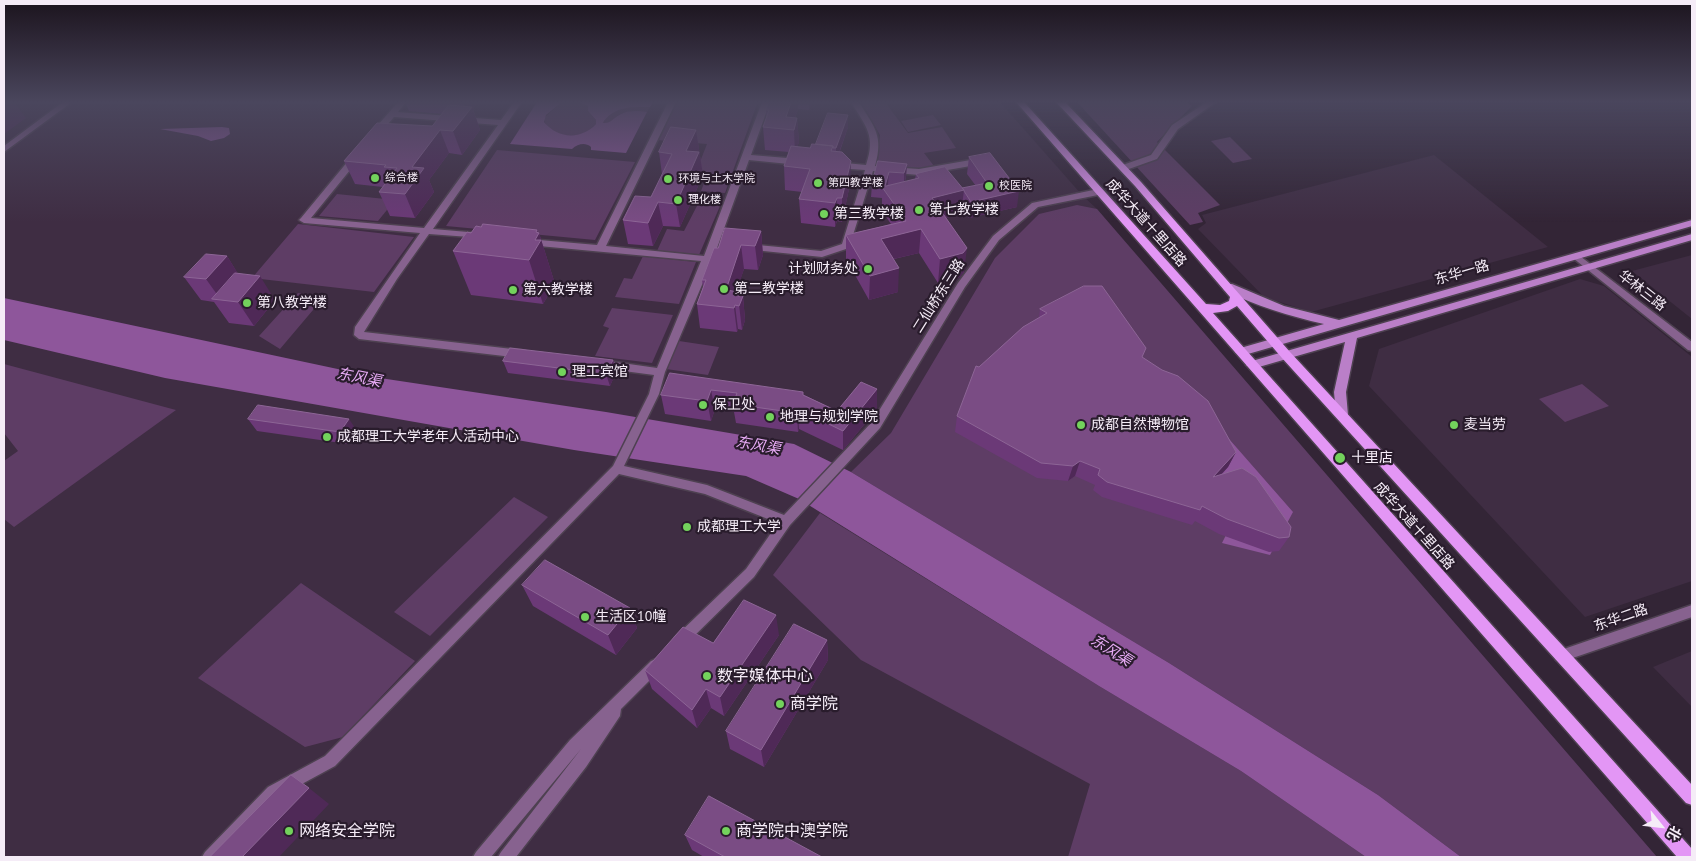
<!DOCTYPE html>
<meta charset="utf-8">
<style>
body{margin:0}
#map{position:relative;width:1696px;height:861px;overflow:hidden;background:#332536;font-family:"PT Sans","Noto Sans SC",sans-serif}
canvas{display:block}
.frame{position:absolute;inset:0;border:5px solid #f5ecf7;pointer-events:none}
.north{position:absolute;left:1636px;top:801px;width:50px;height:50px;-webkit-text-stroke:4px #291c2c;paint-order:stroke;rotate:119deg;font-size:14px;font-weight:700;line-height:20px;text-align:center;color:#f5ecf7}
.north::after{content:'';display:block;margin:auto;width:18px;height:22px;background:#f5ecf7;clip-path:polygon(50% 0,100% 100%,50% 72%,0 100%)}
</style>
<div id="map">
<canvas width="1696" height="861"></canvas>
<div class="frame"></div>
<div class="north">北</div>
</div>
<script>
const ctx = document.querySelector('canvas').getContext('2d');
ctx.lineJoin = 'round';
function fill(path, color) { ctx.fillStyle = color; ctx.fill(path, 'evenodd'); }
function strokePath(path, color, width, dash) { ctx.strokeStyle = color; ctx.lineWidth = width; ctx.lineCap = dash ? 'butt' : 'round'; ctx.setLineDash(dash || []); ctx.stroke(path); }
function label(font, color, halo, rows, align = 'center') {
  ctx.font = font + ' "PT Sans","Noto Sans SC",sans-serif'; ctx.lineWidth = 4.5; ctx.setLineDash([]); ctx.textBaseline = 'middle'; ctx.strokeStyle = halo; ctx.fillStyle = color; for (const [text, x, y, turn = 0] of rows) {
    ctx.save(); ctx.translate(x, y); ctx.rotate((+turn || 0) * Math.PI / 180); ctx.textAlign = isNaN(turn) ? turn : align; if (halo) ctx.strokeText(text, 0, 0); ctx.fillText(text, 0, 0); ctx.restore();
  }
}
fill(new Path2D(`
 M4,102H1000L1082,195L1097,209L1619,857H4Z
 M1434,155L1548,247L1311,312L1264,297L1198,229L1206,223L1202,215Z
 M1692,255V319L1632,271Z
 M1580,279L1604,286L1692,357V581L1585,617L1369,386L1379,349Z
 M1692,651V707L1653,667Z`), '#3f2d43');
fill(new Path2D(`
 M562,102H578L588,106V111L596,120V124C592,127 588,132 583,134C570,138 546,136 544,118Z
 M676,102H726L757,104L725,193L701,191L708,173L696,172L707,144L657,140Z
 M861,102H885L908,133L942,127L956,148L924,153L934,166L919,169L876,164L880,135Z
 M1077,102H1186L1192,106L1157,142L1220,205L1198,213L1203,222L1190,225Z
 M632,107H650L647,112C637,111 626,110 617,116C612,120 610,124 603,123C608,113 621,108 632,107Z
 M933,115L941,125L908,132L901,121Z
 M1230,137L1252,159L1233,163L1211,141Z
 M497,150L635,162L595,240L446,226Z
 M337,194L395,200L378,221L319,216Z
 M698,204L720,206L699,255L657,251L667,229L684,231Z
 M1077,205L1097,209L1657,857H1461L1378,795L1169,663L851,472L891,433L995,258L1039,214Z
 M298,224L414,237L374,292L252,278Z
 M643,256L696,262L679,304L615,297L624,278L632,279Z
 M298,293L324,297L280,349L259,336Z
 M612,308L673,315L652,363L595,356L609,328L603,326Z
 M679,341L719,347L708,375L666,369Z
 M4,364L176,410L14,527L4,519V461L18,451L4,433Z
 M1582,384L1609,406L1565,422L1539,399Z
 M514,497L548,517L430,636L394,612Z
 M820,513L1099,686L1241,771L1366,857H1068L1090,784L861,660L773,575Z
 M301,583L415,661L343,737L305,747L198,678Z`), '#5e3d65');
fill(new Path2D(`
 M537,102H562L546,115L544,122C558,139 581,140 596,124V120L588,111V106L578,102H653L650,107C632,107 616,106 604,121L603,123C611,124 614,117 621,114C629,110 639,111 647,112L626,153L591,150V147C585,142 578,144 572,149L510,144Z
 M222,127L229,128L230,134L224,138L211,141L198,136L160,129Z
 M4,298L380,378L606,412L794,444L851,472L1169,663L1378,795L1461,857H1366L1241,771L1099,686L799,499L746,476L574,450L165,378L4,340Z
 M1215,423L1293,512L1270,555L1222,543L1241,505L1189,430Z`), '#8e569b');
const street = new Path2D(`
 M63,102H72L4,152V146Z
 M398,102H406L398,112L501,120L514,102H522L433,229L480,233L485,236L483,238L429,234L397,279L364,332L521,350L525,351L526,354L525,357L521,358L359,339L354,335L355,327L420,233L304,223L299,220L301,218L353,155H359V159L311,218L424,228L498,125L394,117L377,137H371V133Z
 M668,102H676L606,246L704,256L762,102H770L751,155L799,159L803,162L799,165L749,160L713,259L665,372L659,394L624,466L707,485L784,515L872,422L958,283L993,236L1032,203L1098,189L1102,192L1098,195L1038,207L999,240L965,287L880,428L790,525L754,577L685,645L680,647L675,645L673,641L675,637L746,569L778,523L705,494L619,474L335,766L278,797L221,857H202L205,852L268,787L325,756L613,466L649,394L654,375L601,368L596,364L601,360L657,368L701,261L528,245L523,242L528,239L597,245Z
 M851,102H859C874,127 884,135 875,166L919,169L982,158L986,161L982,164L919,175L873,171L849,248L822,257L744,249V245L747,244L821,251L842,244L865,170L835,168L831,165L835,162L866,165C876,135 866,127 851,102Z
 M1207,102H1216L1178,129L1157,159L1126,170H1120V166L1151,155L1172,125Z
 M1576,253L1692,342V351L1688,350L1573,258L1571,256Z
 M1692,605V617L1561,662L1556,660L1554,656L1556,652L1561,650Z
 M656,659L661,661L663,665L661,669L621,709L620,716L586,767L516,857H498L501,852L581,749L491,857H473L476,852L570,740L651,661Z`);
const secondary = new Path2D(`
 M1692,220V226L1241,356L1235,352L1237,349L1324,324C1289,316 1256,306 1224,290L1223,287L1224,284H1232L1284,306L1339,320Z
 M1692,234V240L1357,338L1346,392L1348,415L1346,418H1338L1336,415L1334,392L1345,342L1252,369L1246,365L1252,361Z`);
const primary = new Path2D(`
 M1016,102H1024L1206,304L1220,305L1229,301L1230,297L1135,186L1056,102H1065L1141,182L1290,352L1692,785V805L1686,803L1282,358L1237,306L1228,311L1213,313L1692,849V857H1677Z`);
strokePath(street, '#4e4151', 3);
strokePath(secondary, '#4e4151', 3);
strokePath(primary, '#4e4151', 3);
fill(street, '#87628f');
fill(secondary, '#ba7fc8');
fill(primary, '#e396f5');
fill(new Path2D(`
 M405,102H478L473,109L480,130L462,155L449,153L429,180L434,192L415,218L390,216L379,192L383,187L355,184L344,161L432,126L442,114L409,111Z
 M769,102H812L809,110L798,109L795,118H797L799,142L797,147L810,148L848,127L840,151L850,184L842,222L837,221L835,227L801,223L799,199L802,192L785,190L784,166L789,152L765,150L763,127L766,118V110Z
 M696,130L703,175L680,227L663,226L653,246L628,244L623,220L651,197L662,174L659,152Z
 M969,157L1017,207L969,218L962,208L961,214L945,218L964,272L960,277L938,283L919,253L894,259L898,292L869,300L846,259V235L891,224L882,211V198L871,197L872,185L878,161L907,164L906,176L905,182L915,179L916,174L962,188L976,186L967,174Z
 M537,230L538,233H539L555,284L543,304L471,295L453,251L471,233Z
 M761,231L763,255L758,270L744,269L736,291L740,296H743L745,320L742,330L738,329L737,332L700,328L697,304L703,287L702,280L718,248Z
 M227,256L238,274L275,300L254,326L229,323L214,302L201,300L184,277Z
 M1040,309L1142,357L1236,452L1228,467L1222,474L1289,537L1279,551L1269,552L1219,534L1195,521L1192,525L1102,497L1093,490L1095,485L1075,476L1068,481L1037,478L955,432L957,416L979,367L1039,318Z
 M613,360L616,372L610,386L508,373L503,361Z
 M670,373L804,395L837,411L877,389V409L843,450L799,429L798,432L736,423L734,412L715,409L711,421L665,414L661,395Z
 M248,419L357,431L348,444L257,431Z
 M522,585L630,608L637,628L616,655L533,606Z
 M779,635L724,716L711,708L697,728L652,689L645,670L713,643Z
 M827,640L828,660L764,767L730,749L726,731Z
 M685,835L822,857H704L692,850Z`), '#6b3977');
fill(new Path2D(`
 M4,102H14L26,118L4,134Z
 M463,102H478L473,109L480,130L462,155L453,131L467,113Z
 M791,102H798V109L791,129L786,117Z
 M809,102H812L809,110Z
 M848,115V127L836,161V148Z
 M797,118L799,142L795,153L794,130Z
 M440,130L449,153L429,180L434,192L415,218L405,194L412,167Z
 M696,130L703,175L680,227L676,204L686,151Z
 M851,161L850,184L842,222V198Z
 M907,164L906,176L904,185V173Z
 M889,172L888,184L886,193L885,186Z
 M964,190L961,214L930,222L932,198Z
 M1019,191L1017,207L969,218L971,202Z
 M837,198V221L835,227V203Z
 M658,202L663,226L653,246L648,223Z
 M921,229L919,253L880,262L881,239Z
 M537,230L538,234L539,233L555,284L543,304L529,260L535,240L536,232Z
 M761,231L763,255L758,270L755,246Z
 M741,245L744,269L731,308L726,290Z
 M967,248L964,272L960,277L938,283L940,259Z
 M227,256L242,280L221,300L206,279Z
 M899,268L898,292L869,300L870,276Z
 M260,276L275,300L254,326L238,302Z
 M739,292L741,302L743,296L745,320L742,330L738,296Z
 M735,305L738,329L737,332L734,308Z
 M613,360L616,372L610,386L606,374Z
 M877,389V409L843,450V431Z
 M711,390L715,409L711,421L707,401Z
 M798,409L799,429L798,432L797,413Z
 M349,419L357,431L348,444L340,432Z
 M1236,452L1228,467L1205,492L1213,477Z
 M1080,461L1075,476L1068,481L1073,466Z
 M630,608L637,628L616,655L608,635Z
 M776,615L779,635L724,716L720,697Z
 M827,640L828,660L764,767L761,750Z
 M706,689L711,708L697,728L692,710Z
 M309,788L329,804L279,857H242Z`), '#4f2957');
const building = new Path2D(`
 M769,102H791L786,117L797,118L794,130L763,127L769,110H766Z
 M449,105L472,107L453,131L440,130L412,167L424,168L405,194L379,192L397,168L384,167L386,165L344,161L377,123L432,126Z
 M828,113L848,115L836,148H833V146L816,144Z
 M671,127L696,130L686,151L699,152L676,204L658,202L648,223L623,220L635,196L651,197L672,154L659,152Z
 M812,144L833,146L831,151L842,152L851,161L842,198H837L835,203L799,199L810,169L784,166L791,146L810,148Z
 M990,153L1019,191L971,202L964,191V190L962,188L987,183L969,157Z
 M878,161L907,164L904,173L889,172L885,186L872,185Z
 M945,167L964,190L932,198L967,248L963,253L940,259L921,229L881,239L899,268L870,276L846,235L906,221L882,187L919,178L916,174Z
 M483,224L537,230L536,232L539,233L535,240H541L529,260L453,251L467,232L471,233L476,226L481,227Z
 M725,228L761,231L755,246L741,245L726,290L739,292L738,296H743L739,306L735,305L734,308L697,304L706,280H702L714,248H718Z
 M206,254L227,256L206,279L184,277Z
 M235,273L260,276L238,302L212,299Z
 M1084,286H1102L1146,348L1142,357L1162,370L1178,376L1208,401L1236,452L1213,477L1242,468L1256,477L1291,527L1289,537L1279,538L1227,519L1202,506L1200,510L1107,482L1098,475L1100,469L1080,461L1073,466L1041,463L957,416L976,366L979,367L1023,327L1047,313L1040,309Z
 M510,348L613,360L606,374L503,361Z
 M670,373L803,392V395L837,411L861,382L877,389L843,431L798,409L797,413L733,404L737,393L711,390L707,401L661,395Z
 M258,405L349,419L340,432L248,419Z
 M545,560L630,608L608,635L522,585Z
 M744,600L776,615L720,697L706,689L692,710L645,670L683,627L713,643Z
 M794,624L827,640L761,750L726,731Z
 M291,775L309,788L242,857H210Z
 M709,796L822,857H725L685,835Z`);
fill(building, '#7a4c84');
strokePath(building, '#8d6596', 1);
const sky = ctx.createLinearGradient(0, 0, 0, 222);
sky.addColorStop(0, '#1c141e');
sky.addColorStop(0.46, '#4a465d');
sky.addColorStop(1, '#4a465d00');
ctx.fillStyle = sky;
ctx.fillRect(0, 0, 1696, 222);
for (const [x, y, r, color] of [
 [375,178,5,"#73d25c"],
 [668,179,5,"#73d25c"],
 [818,183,5,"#73d25c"],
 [989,186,5,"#73d25c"],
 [678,200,5,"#73d25c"],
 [919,210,5,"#73d25c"],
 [824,214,5,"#73d25c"],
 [868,269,5,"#73d25c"],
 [724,289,5,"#73d25c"],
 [513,290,5,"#73d25c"],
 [247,303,5,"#73d25c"],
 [562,372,5,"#73d25c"],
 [703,405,5,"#73d25c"],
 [770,417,5,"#73d25c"],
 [1081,425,5,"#73d25c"],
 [1454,425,5,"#73d25c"],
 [327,437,5,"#73d25c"],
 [1340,458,6,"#73d25c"],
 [687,527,5,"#73d25c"],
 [585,617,5,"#73d25c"],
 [707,676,5,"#73d25c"],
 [780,704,5,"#73d25c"],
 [289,831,5,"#73d25c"],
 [726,831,5,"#73d25c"]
]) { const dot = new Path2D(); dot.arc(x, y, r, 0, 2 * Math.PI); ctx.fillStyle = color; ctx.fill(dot); strokePath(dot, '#291c2c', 2); }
label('11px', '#f5ecf7', '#291c2c', [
 ["综合楼",385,178],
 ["环境与土木学院",678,179],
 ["第四教学楼",828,183],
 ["校医院",999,186],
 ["理化楼",688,200]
], 'left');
label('14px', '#f5ecf7', '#291c2c', [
 ["第七教学楼",929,210],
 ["第三教学楼",834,214],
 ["计划财务处",858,269,"right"],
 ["第二教学楼",734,289],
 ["第六教学楼",523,290],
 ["第八教学楼",257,303],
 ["理工宾馆",572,372],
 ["保卫处",713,405],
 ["地理与规划学院",780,417],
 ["成都自然博物馆",1091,425],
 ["麦当劳",1464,425],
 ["成都理工大学老年人活动中心",337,437],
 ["十里店",1351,458],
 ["成都理工大学",697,527],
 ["生活区10幢",595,617]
], 'left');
label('14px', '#f5ecf7', '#291c2c', [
 ["成华大道十里店路",1146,223,48],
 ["东华一路",1462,273,-16],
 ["华林三路",1642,291,38],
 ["二仙桥东三路",939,296,-58],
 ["成华大道十里店路",1414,526,48],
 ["东华二路",1621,618,-19]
]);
label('italic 15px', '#e7abf5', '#291c2c', [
 ["东风渠",359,378,11],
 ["东风渠",758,446,10],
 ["东风渠",1111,651,32]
]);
label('16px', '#f5ecf7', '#291c2c', [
 ["数字媒体中心",717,676],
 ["商学院",790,704],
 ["网络安全学院",299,831],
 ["商学院中澳学院",736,831]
], 'left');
</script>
